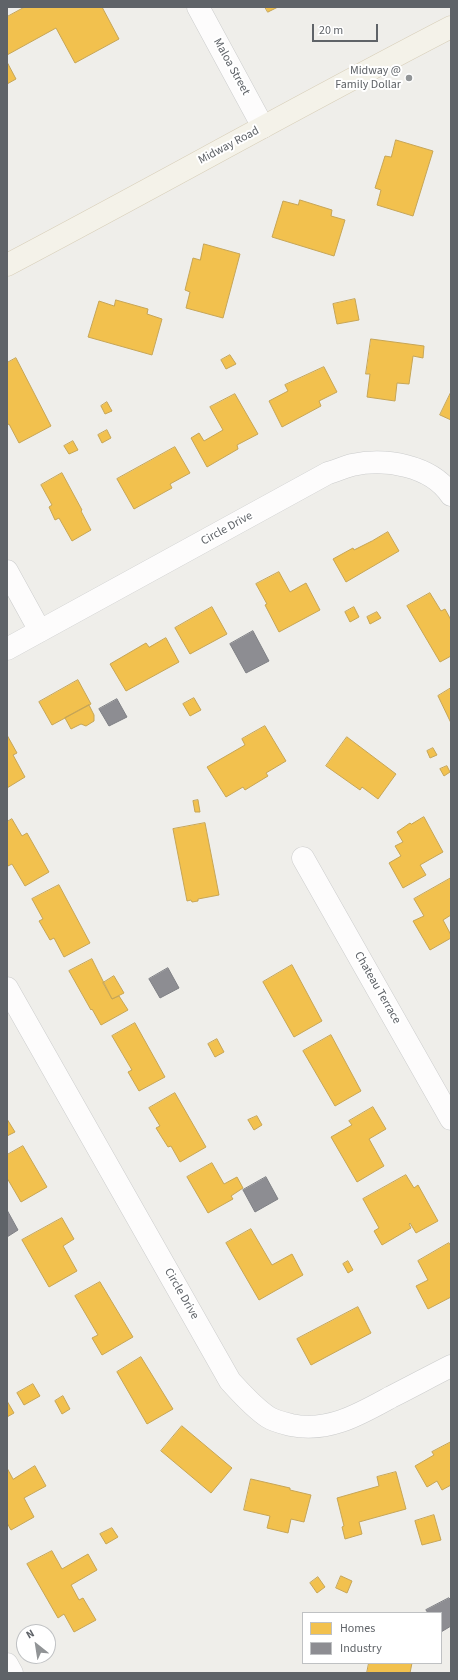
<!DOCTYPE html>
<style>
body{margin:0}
#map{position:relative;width:458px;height:1680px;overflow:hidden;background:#efeeea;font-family:"Source Sans 3",sans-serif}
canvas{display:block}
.frame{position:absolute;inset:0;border:8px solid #5f6368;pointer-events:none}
.legend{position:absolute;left:302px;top:1612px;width:140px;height:52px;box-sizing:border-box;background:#fff;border:1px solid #bfc1c3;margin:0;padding:5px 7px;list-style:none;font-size:12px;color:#5f6368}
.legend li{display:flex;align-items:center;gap:8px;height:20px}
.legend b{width:20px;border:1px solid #bfc1c3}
.north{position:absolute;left:16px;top:1624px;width:40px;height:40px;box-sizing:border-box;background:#fff;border:1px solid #bfc1c3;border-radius:50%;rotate:330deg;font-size:11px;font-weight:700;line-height:16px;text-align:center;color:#5f6368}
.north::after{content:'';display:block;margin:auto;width:14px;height:18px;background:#919496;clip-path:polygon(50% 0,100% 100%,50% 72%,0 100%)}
.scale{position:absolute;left:312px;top:24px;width:66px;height:18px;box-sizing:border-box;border:2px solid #5f6368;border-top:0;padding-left:5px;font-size:12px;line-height:14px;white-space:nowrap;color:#5f6368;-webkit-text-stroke:3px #fff;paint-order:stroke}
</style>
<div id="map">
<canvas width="458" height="1680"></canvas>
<div class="frame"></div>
<ul class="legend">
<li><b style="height:11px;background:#f2c14e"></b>Homes</li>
<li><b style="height:11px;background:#8d8d92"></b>Industry</li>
</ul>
<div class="north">N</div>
<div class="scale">20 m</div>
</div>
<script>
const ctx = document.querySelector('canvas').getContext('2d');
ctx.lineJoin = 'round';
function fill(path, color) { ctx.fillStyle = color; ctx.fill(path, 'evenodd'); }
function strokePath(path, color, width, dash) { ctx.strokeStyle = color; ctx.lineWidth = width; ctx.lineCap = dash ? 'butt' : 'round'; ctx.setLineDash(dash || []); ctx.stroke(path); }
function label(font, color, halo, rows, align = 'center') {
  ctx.font = font + ' "Source Sans 3",sans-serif'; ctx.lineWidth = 4; ctx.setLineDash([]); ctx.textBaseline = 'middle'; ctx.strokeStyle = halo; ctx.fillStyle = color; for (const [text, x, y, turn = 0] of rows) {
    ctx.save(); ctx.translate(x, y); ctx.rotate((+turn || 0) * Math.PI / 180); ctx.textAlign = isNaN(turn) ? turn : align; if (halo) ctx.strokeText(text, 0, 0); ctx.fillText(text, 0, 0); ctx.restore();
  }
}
const homes = new Path2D(`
 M25,7H102L119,39L75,63L56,28L7,55V17Z
 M265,7H278L268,12Z
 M7,62L16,79L7,84Z
 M396,140L433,151L413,216L377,205L381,190L375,188L385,156L391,157Z
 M300,200L332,210L331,216L345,220L334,256L272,237L283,201L298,205Z
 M204,244L240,254L223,318L186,308L190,292L185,290L193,258L200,260Z
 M355,299L359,320L337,324L333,304Z
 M116,300L148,309L147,314L162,319L152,355L88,337L99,301L114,306Z
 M371,339L424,346L423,358L413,356L409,384L397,383L395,401L367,397L370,374H366Z
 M230,355L236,364L226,369L221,360Z
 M16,358L51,426L19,443L9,424L7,425V363Z
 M324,367L337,392L319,401L321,406L282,427L269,401L288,391L285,385Z
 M451,392V420L440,415Z
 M235,394L258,434L237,445L238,449L207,467L191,438L199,433L204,441L223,430L210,407Z
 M107,402L112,411L105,414L101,406Z
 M107,430L111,438L102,443L98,435Z
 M73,441L78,450L69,454L64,446Z
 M175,447L190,473L170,484L172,488L134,509L117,479Z
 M62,473L82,510L81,511L91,530L72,541L59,518L55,520L49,507L52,505L41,485Z
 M388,532L399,551L346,582L333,559L353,548L354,550L372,541Z
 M279,572L290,592L306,583L320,610L279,632L265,605L267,604L256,584Z
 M430,593L441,611L445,609L451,620V656L440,662L407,606Z
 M212,607L227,634L190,654L175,628Z
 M354,607L359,617L350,622L345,612Z
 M377,612L381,618L370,624L367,617Z
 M166,638L179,662L126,691L110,664L146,643L149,647Z
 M78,680L91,704L52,725L39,702Z
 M451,688V723L438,696Z
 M194,698L201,710L190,716L183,704Z
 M89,705L94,715V721L86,726L81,724L71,729L65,718Z
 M265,726L286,761L266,773L268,776L245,790L243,787L226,797L207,767L245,745L242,739Z
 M7,735L17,753L13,755L25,777L7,788Z
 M347,737L396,774L378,799L362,787L360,790L326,766Z
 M433,748L437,755L430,758L427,751Z
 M447,766L450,772L444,776L440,769Z
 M198,800L200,812H195L193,801Z
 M424,817L443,852L420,865L426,875L403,888L389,863L401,856L395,846L403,842L397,832L410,823L411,824Z
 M12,819L22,836L27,833L49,872L25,886L12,864L8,866L7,864V822Z
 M205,823L219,895L198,899V901L192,902L191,900L187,901L173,829Z
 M451,878V915L443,920L451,935V938L430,950L413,921L424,916L414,899Z
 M59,885L90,943L64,957L54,938L50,940L39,921L43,919L32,899Z
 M92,959L112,999L119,996L128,1010L101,1025L92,1009L91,1010L69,971Z
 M292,965L322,1021L294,1037L263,982Z
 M114,976L124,993L112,999L103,983Z
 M135,1023L165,1077L139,1091L128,1072L132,1070L112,1036Z
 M331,1035L361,1091L335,1106L303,1051Z
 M217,1039L224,1052L215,1057L208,1044Z
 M175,1093L206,1147L180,1162L171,1146L168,1147L156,1128L160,1126L149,1108Z
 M373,1107L386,1129L369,1139L384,1166L357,1182L331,1137L352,1125L349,1121Z
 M257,1116L262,1125L254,1130L248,1120Z
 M7,1119L15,1132L7,1136Z
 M23,1146L47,1187L21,1202L7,1178V1155Z
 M212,1163L224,1184L237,1177L243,1188L231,1196L233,1199L208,1213L187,1177Z
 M406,1175L414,1188L418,1185L438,1221L416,1233L410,1223L409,1224L411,1228L382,1245L374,1231L379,1228L363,1199Z
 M62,1218L74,1239L63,1246L77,1271L49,1287L22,1240Z
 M251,1229L272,1265L292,1254L303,1275L259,1300L226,1243Z
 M449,1243L451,1246V1297L428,1309L416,1286L428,1280L418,1261Z
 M348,1261L353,1270L348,1273L343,1264Z
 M100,1282L133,1337L102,1355L92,1338L98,1335L75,1296Z
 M358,1307L371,1333L311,1365L297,1339Z
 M141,1357L173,1409L147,1424L117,1372Z
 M33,1384L40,1396L24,1405L17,1393Z
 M63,1396L70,1409L62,1414L55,1401Z
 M7,1401L14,1413L7,1417Z
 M182,1426L232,1468L211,1493L161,1451Z
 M451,1442V1485L442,1490L437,1481L427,1487L415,1466L434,1455L432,1452Z
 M35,1466L46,1486L24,1498L34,1517L11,1530L7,1523V1468L13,1479Z
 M396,1472L406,1509L359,1522L362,1534L345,1539L342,1527L344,1526L337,1498L379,1486L377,1477Z
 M251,1479L290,1488V1490L311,1495L304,1522L291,1519L288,1533L267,1528L270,1516L244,1510Z
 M434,1515L441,1540L422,1545L415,1521Z
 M112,1528L118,1537L106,1544L100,1534Z
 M52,1551L62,1569L88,1554L97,1570L71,1585L79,1600L83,1598L96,1620L74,1632L64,1614L58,1618L27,1564Z
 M341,1576L352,1581L347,1593L336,1588Z
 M318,1577L325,1587L317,1593L310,1583Z
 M369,1663H412L410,1673H367Z`);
fill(homes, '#f2c14e');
strokePath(homes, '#c6a556', 1);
const industry = new Path2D(`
 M253,631L269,661L246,673L230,644Z
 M117,699L127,717L109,726L99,709Z
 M168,968L179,988L160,998L149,979Z
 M266,1177L278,1199L255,1212L243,1190Z
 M7,1210L18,1230L7,1237Z
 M449,1598L451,1600V1626L441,1632V1613H428L426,1610Z`);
fill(industry, '#8d8d92');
strokePath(industry, '#7f8085', 1);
const minor = new Path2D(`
 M198,7L263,127
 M7,571L40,631
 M7,649L328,473C336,471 344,467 352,465C385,458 431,465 451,495
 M303,858L451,1119
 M7,988L230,1381C242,1394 253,1407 268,1417C274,1421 283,1423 291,1425C328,1433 360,1414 391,1397C411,1387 431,1376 451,1366
 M7,1664L12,1673`);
const major = new Path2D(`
 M7,265C155,187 302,104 451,27`);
strokePath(minor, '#cbcccc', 23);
strokePath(major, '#d7ceb8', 23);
strokePath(minor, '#fdfcfc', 22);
strokePath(major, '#f4f2e9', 22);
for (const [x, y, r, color] of [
 [409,78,4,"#919496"]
]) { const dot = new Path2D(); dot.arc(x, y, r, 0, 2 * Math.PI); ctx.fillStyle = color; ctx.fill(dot); strokePath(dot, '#fff', 1.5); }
label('12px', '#5f6368', '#fff', [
 ["Maloa Street",231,67,61],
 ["Midway Road",229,146,-28],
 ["Circle Drive",227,529,-29],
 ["Chateau Terrace",377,988,60],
 ["Circle Drive",181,1294,60]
]);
label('12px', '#5f6368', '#fff', [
 ["Midway @",401,71],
 ["Family Dollar",401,85]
], 'right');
</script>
